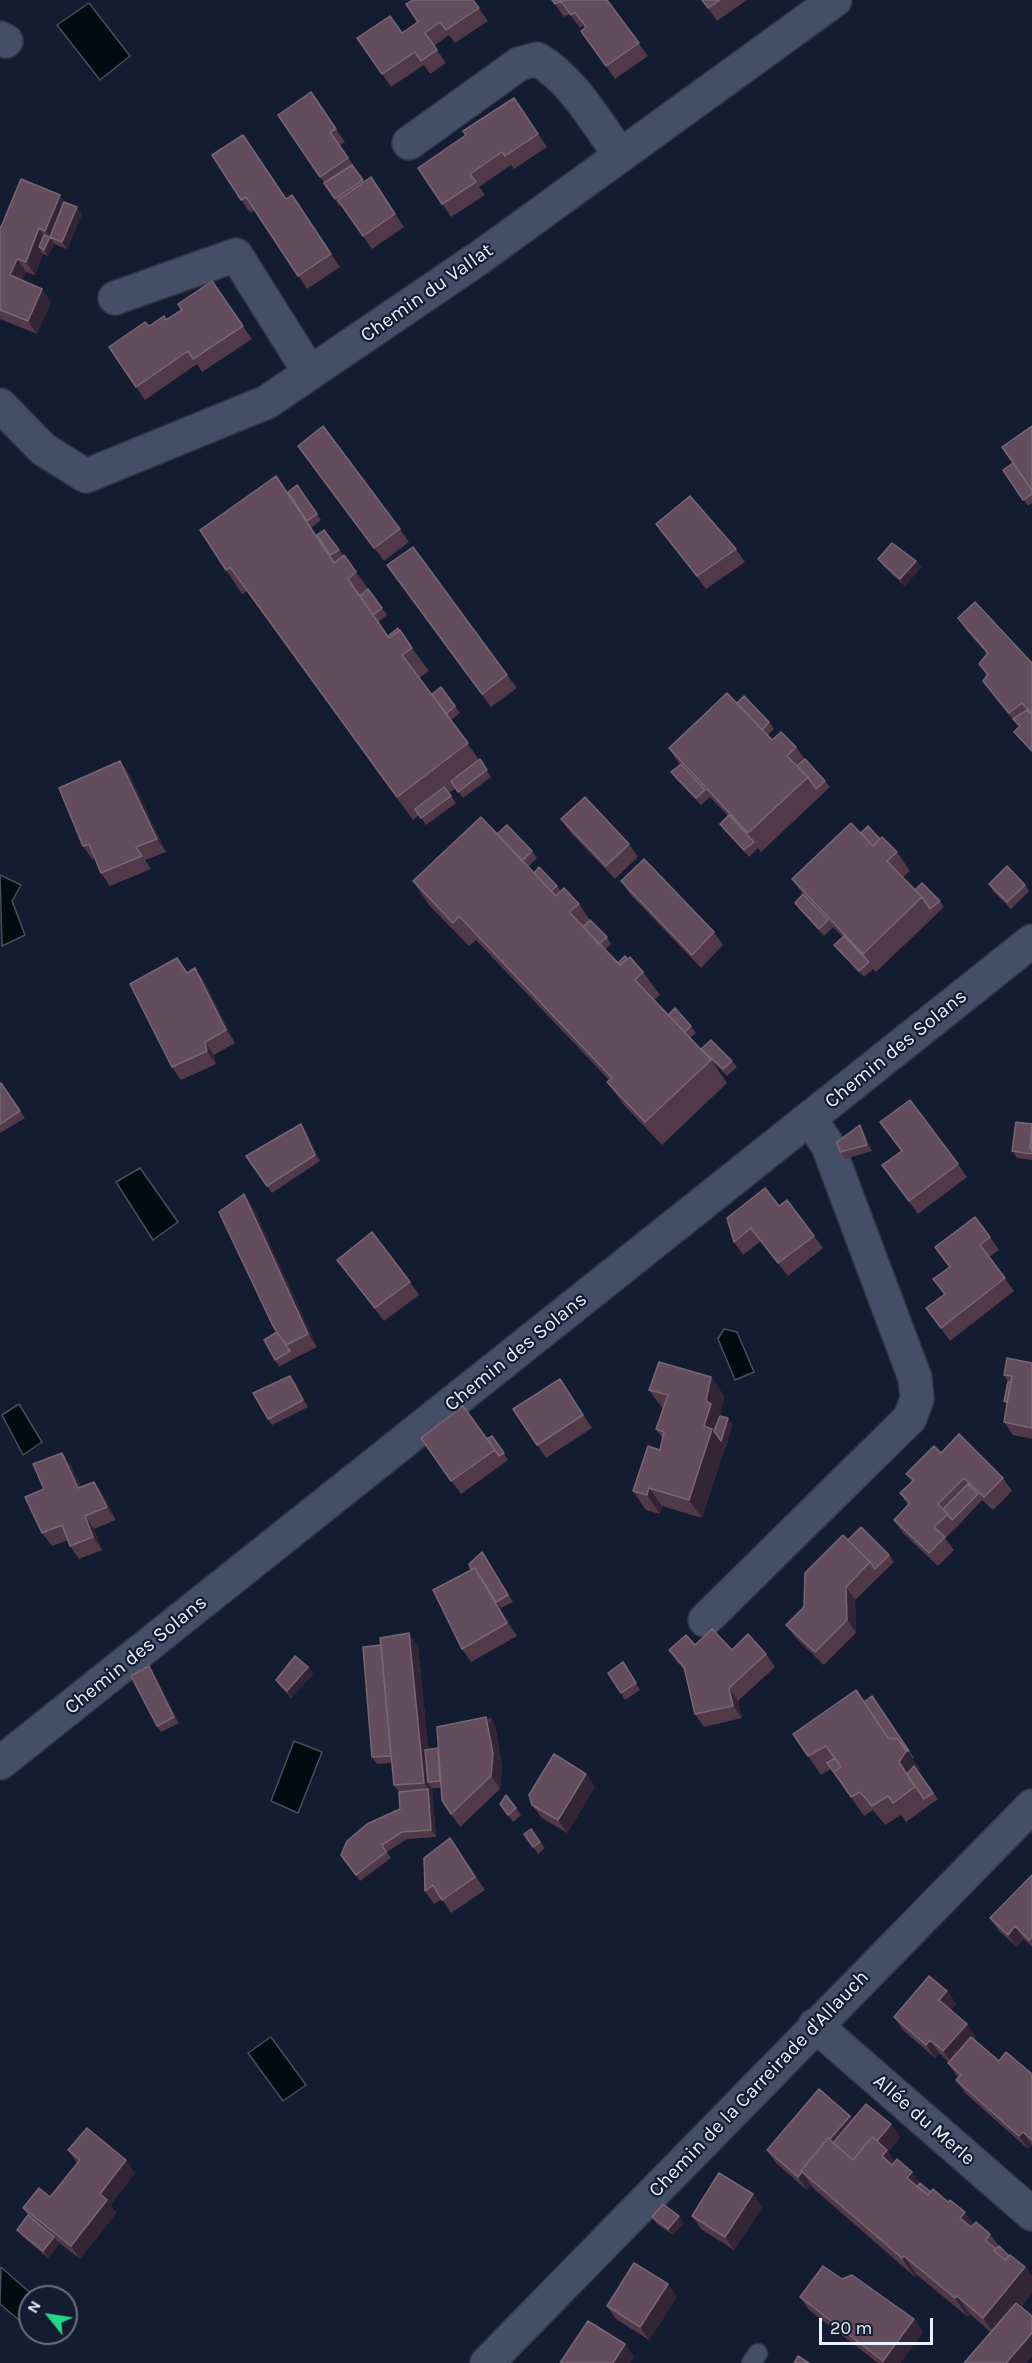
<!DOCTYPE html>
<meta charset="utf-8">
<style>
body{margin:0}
#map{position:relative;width:1032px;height:2363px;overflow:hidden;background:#141c31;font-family:Karla,sans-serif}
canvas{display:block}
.north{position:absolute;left:18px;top:2285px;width:60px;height:60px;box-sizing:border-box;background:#141c31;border:2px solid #697183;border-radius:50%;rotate:300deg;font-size:16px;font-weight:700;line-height:24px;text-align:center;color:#e9f0ff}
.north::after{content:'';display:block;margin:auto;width:21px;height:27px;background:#21d887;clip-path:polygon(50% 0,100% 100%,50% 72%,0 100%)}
.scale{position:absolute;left:819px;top:2318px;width:114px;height:27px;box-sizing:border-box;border:3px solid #e9f0ff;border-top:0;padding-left:8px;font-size:18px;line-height:21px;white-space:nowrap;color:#e9f0ff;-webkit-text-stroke:4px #141c31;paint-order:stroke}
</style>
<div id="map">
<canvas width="1032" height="2363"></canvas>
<div class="north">N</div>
<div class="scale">20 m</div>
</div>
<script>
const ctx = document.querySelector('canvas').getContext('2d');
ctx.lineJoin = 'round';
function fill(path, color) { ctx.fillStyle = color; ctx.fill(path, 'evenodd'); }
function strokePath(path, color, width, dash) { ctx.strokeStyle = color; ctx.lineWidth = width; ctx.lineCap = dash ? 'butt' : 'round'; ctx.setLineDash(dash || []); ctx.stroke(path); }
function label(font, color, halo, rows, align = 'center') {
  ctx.font = font + ' Karla,sans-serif'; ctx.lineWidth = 4.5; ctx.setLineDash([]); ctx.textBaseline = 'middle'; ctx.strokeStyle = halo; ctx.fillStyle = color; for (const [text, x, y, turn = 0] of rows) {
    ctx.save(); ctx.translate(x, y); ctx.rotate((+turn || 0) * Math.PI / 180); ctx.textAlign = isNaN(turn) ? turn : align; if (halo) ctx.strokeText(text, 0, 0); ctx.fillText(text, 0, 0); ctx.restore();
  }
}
const water = new Path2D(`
 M89,3L130,56L100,80L57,25Z
 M0,875L21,885L12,901L25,935L2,946Z
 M140,1168L178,1222L153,1240L116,1182Z
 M724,1329L737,1332L754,1372L735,1380L718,1339Z
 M19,1404L42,1442L23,1455L2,1415Z
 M294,1741L322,1752L298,1813L271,1801Z
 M271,2037L306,2085L283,2101L248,2053Z
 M1,2267L35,2297H30V2321L26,2326L0,2304Z`);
fill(water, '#000c10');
strokePath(water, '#465058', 1.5);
const lane = new Path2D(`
 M751,2363L758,2353`);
const street = new Path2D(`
 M0,38L6,41
 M409,143L519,64L537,59C573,80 596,122 620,155
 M115,298L236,255L310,373
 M0,405L43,449L86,476L267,402L479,258L835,0
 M705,1620L910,1418L917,1399L915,1378L828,1146L810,1118
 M0,1763L1032,941
 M815,2025L1032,2214`);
const secondary = new Path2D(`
 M487,2363L1032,1806`);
strokePath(lane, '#303546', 21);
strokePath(street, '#303546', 36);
strokePath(secondary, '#303546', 36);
strokePath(lane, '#444e67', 18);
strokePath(street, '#444e67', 33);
strokePath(secondary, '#444e67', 33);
fill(new Path2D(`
 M473,0L488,21L455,43L449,35L434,46L446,63L430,74L424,65L391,87L357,38L402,33Z
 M552,0H607L648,56L615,79L581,31L586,27L584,25L580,28L570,14L564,17Z
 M702,0H747L717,21Z
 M514,98L547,147L514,169L511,165L479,187L485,195L451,217L418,168L466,135Z
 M320,105L345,142L340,145L364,182L371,177L404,227L372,249L341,205L339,206L335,199L278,115Z
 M212,155L286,199L292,195L340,267L307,289L255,210L250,213Z
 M64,202L82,214L67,249L54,244L48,256L43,254L35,275L26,272L22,281L51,302L37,334L0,319V227Z
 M212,281L252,339L202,372L197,364L145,400L109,347L149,326L166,320L182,310Z
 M1032,426V503L1028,506L1003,470L1013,463Z
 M298,446L400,529L409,542L384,561Z
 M297,485L321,520L311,528L322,543L324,530L356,572L382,608L387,615L378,622L388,636L412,648L429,671L419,678L432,694L455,706L460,713L451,720L491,777L463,798L456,788L449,793L456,803L426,825L419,815L413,820L247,591L242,594L226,570L288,492Z
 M656,524L736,549L745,562L706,589Z
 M878,559L916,561L921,567L905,586L883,566Z
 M396,578L507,675L517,688L491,707Z
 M958,618L1032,663V752L1019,738L1014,732L1019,727L992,694L983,681L987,676L979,664L987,654L967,631Z
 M737,703L769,722L774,729L768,735L772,740L796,747L805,759L825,781L830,787L761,852L758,848L749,857L724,830L720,824L728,816L710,797L701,805L676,779L671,772L680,765L669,748Z
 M129,774L166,852L145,860L151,869L110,886L101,873L95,858L92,859L83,846Z
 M561,819L629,844L638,857L615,879L570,832Z
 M861,833L880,839L897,852L910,871L903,877L915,890L940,901L944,907L876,972L873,969L864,977L839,951L834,945L843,937L831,925L833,927L824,936L799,909L795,903L803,894L792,879Z
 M497,834L532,851L537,858L528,867L534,873L557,886L561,891L579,904L590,920L607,937L611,944L605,950L618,963L643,972L660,995L654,1000L668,1015L691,1026L696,1033L690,1038L704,1053L701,1049L732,1061L737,1067L727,1076L712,1061L727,1083L662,1145L624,1105L607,1082L609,1080L476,940L469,946L429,905L413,881Z
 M621,881L714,932L723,945L701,968L630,894Z
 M989,884L1025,885L1029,891L1011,909L993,891Z
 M187,973L204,981L235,1043L214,1055L216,1064L181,1080L172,1067Z
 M0,1083H1L25,1118L0,1133Z
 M880,1122L958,1164L967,1177L918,1214L882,1165L901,1151Z
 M1032,1124V1160L1017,1158L1012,1151Z
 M306,1131L320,1161L272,1193L246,1156Z
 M864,1132L872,1151L845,1159L840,1152Z
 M779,1206L814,1236L823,1248L788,1276L761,1241L743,1255L734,1242Z
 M253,1207L317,1347L295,1358L279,1367L275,1360L277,1332Z
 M990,1237L999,1250L989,1257L1014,1291L950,1341L926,1308L944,1294L933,1279L949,1267L935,1247Z
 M337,1260L410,1282L419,1295L384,1321Z
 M1032,1363V1439L1013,1435L1004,1422L1007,1405L1004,1401L1008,1382L1004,1375Z
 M290,1376L295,1382L308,1407L272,1425L268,1419Z
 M711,1377L724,1396L720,1416L728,1418L732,1425L726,1447H725L702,1518L662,1506L660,1514L646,1510L633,1491L660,1450L663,1439L656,1429L663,1409L649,1390Z
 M560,1379L592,1428L546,1458L513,1409Z
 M463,1406L504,1463L461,1494L421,1438Z
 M492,1436L508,1460L504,1463L499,1456Z
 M62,1453L71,1466L81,1487L94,1482L103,1495L116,1520L94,1529L102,1550L79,1559L70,1546L68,1540L52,1546L42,1533L44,1489Z
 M941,1453L1003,1478L1012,1491L993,1510L982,1500L957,1527L954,1524L957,1527L945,1538L954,1550L938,1566L903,1533L894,1520L908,1505L900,1493L912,1482L906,1474Z
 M848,1540L889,1555L894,1562L855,1600L856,1633L824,1665L796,1638L786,1625L804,1607Z
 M482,1552L513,1602L501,1608L491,1593L517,1636L471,1662L462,1649L471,1570Z
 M418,1646L428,1749L438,1748L487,1719L491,1718L495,1725L502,1767L500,1789L460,1827L451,1814L441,1788H432L436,1837L407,1839L387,1852L391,1858L360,1881L341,1855L400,1809L399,1792L394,1785L392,1763L377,1764L372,1757Z
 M669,1650H732L766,1654L775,1667L738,1701L742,1718L704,1727L695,1714L685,1671L678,1663Z
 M149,1666L153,1673L179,1723L161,1732L157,1726Z
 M308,1667L313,1674L291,1698L280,1686L276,1680Z
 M627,1668L640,1690L625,1700L621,1693Z
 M872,1696L914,1758H912L920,1769L918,1771L938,1799L906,1822L901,1815L885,1825L873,1810L864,1816L831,1769L821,1775L793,1734L864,1702Z
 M595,1787L567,1833L542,1818L532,1805Z
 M500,1804L516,1808L521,1815L513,1822Z
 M531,1829L545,1848L538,1854L524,1834Z
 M450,1838L485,1890L451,1913L442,1899L434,1904L425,1891Z
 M1032,1875V1947L1024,1939L1017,1947L999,1931L990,1918Z
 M947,1991L956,2004L951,2010L976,2037L974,2039L999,2061L1032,2074V2145L1028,2149L965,2093L956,2080L958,2078L948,2063L949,2062L939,2053L935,2058L903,2030L894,2017Z
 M850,2116L853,2120L891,2124L900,2137L888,2152L895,2162L931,2192L974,2224L990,2234L999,2246L1009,2256L1025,2267L1032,2277V2293L1021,2307L1032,2316V2356L1026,2363L970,2314L968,2317L917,2275L915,2277L814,2189L811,2185L807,2190L776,2163L767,2150Z
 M68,2150L126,2160L135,2173L110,2205L116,2213L80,2259L57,2241L59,2244L48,2258L22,2236L17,2230L28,2215L23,2208L50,2197L77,2163Z
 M753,2194L762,2207L734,2250L701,2229L692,2216Z
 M652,2217L684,2223L673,2235L657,2224Z
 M842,2279L914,2319L923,2332L900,2363H878L809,2310L800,2297Z
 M677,2297L649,2340L616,2319L607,2306Z`), '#523947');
fill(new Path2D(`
 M60,195L69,208L50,237L45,231Z
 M77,207L82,214L67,249L62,242Z
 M39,228L48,241L50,237L54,244L48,256L44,250L39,247L43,254L35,275L26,262Z
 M17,259L26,272L19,288L10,275Z
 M42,289L51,302L37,334L28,321Z
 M916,561L921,567L905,586L900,579Z
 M120,761L129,774L166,852L157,839Z
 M195,968L204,981L235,1043L226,1030Z
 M205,1042L214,1055L216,1064L207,1051Z
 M301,1124L306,1131L320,1161L315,1155Z
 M860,1125L864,1132L872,1151L867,1145Z
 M244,1194L253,1207L317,1347L308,1334Z
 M290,1376L295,1382L308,1407L303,1400Z
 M711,1377L724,1396L720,1416L719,1438L725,1447L702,1518L689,1500L704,1426L706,1401Z
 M728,1418L732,1425L726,1447L721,1441Z
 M62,1453L71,1466L87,1501L78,1488Z
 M94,1482L103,1495L116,1520L107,1507Z
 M649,1488L662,1506L660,1514L647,1495Z
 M85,1516L94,1529L102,1550L93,1537Z
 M475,1568L484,1581L517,1636L507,1623Z
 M846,1587L855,1600L856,1633L847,1620Z
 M409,1633L418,1646L432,1782H428L432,1788L433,1796L424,1783Z
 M149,1666L153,1673L179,1723L174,1717Z
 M308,1667L313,1674L291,1698L287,1691Z
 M729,1688L738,1701L742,1718L733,1706Z
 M486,1717L491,1724V1718L495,1725L502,1767L500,1789L491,1776Z
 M907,1750L920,1769L912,1780L924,1799L899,1762Z
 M586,1774L595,1787L567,1833L558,1820Z
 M428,1789L433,1796L436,1837L431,1830Z
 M1015,1926L1024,1939L1017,1947L1008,1935Z
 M947,1991L956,2004L948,2013L939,2000Z
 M967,2024L976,2037L952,2064L943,2051Z
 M930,2040L939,2053L935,2058L926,2045Z
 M850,2116L859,2129L802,2172Z
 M891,2124L900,2137L888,2152L900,2169L857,2165Z
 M1023,2132L1032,2145L1028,2149L1019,2136Z
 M126,2160L135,2173L110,2205L116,2213L80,2259L71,2246L100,2194Z
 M802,2172L811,2185L807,2190L798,2177Z
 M912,2172L925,2190L921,2195L900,2177Z
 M753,2194L762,2207L734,2250L725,2237Z
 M965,2212L978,2231L975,2235L960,2218Z
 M679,2216L684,2223L673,2235L668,2229Z
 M54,2237L59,2244L48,2258L43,2251Z
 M904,2256L917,2275L915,2277L902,2258Z
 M1025,2267L1032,2277V2293L996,2336L983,2318Z
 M668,2284L677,2297L649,2340L640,2327Z
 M957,2296L970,2314L968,2317L955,2298Z
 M914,2319L923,2332L900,2363H885L883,2361Z
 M1032,2333V2356L1026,2363H1006Z
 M625,2344L634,2357L630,2363H613Z`), '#332536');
const building = new Path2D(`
 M413,0H473L479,8L446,30L440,22L425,33L437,50L421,61L415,52L382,74L357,38L390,16L402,33L418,22L406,4Z
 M552,0H607L639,43L606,66L581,31L586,27L575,12L571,15L561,1L555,4Z
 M702,0H720L708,8Z
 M311,92L336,129L330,132L348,158L320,177L278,115Z
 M514,98L538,134L505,156L502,152L470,174L476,182L442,204L418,168L466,135L463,131Z
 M243,135L286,199L292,195L331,254L298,276L246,197L241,200L212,155Z
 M352,165L363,180L335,199L324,183Z
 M371,177L395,214L363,236L338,200Z
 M21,179L60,195L45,231L39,228L26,262L17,259L10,275L42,289L28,321L0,310V227H1Z
 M64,202L77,207L62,242L50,237Z
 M44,235L50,237L44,250L39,247Z
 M212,281L243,326L193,359L188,351L136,387L109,347L145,322L149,326L164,316L166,320L182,310L178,304Z
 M323,426L400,529L374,548L298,446Z
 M1032,426V490L1002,447Z
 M1013,463L1032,490V494L1023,500L1003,470Z
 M276,476L334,563L344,555L356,572L348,579L389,638L400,630L412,648L402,655L468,743L397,797L230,567L226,570L200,530Z
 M297,485L317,514L307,521L288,492Z
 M690,496L736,549L697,576L656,524Z
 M324,530L339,550L330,555L317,535Z
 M892,543L916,561L900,579L878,559Z
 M413,547L507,675L482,694L387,565Z
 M368,589L382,608L373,615L360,596Z
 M975,602L1032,663V714L1022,703L1009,713L983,681L988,674L979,664L988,653L958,618Z
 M398,628L399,631L389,638L388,636Z
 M441,687L455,706L446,714L432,694Z
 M727,693L772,740L781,732L796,747L787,756L808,777L748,833L669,748Z
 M744,696L769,722L762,730L737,703Z
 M1027,710L1032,715V751L1014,732L1020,726L1013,719Z
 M480,759L487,770L458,792L451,781Z
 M805,759L825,781L816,789L808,777L797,766Z
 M120,761L157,839L136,847L142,856L101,873L89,844L83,846L59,788Z
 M681,764L705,790L696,798L671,772Z
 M444,787L451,796L421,818L415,809Z
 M585,797L629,844L606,866L561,819Z
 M729,815L754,842L744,850L720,824Z
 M481,817L556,896L564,888L579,904L569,912L620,965L630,957L643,972L635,980L711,1060L645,1122L607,1082L612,1078L459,916L453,923L413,881Z
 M851,823L873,846L882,837L897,852L887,861L922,897L863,954L792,879Z
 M507,825L532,851L522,861L497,834Z
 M868,826L880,839L873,846L861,833Z
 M644,859L714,932L692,955L621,881Z
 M1007,866L1025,885L1007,902L989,884Z
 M539,867L557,886L551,891L534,873Z
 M922,883L940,901L930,909L922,897L915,890Z
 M803,894L828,920L819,929L795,903Z
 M590,920L607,937L599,944L583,927Z
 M844,936L869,962L859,971L834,945Z
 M625,956L627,959L620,965L618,963Z
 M177,958L187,973L195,968L226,1030L205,1042L207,1051L172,1067L130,984Z
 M675,1008L691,1026L685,1032L668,1015Z
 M711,1040L732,1061L723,1069L701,1049Z
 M0,1083H1L20,1111L0,1124Z
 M910,1100L958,1164L909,1201L882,1165L902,1151L880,1122Z
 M1016,1122L1032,1124L1030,1148L1032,1151V1154L1012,1151Z
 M301,1124L315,1155L267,1186L246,1156Z
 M860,1125L867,1145L840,1152L837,1142Z
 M1032,1128V1148H1030Z
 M765,1188L779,1206L787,1200L814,1236L778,1263L751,1228L734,1242L727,1218Z
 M244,1194L308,1334L286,1345L273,1326L219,1212Z
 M975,1217L990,1237L980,1245L1005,1278L941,1328L926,1308L945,1294L933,1279L950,1267L935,1247Z
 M372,1232L410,1282L375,1308L337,1260Z
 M277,1332L290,1351L275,1360L264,1340Z
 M1007,1358L1032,1363V1428L1004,1422L1012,1376L1004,1375Z
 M659,1362L711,1377L706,1401L711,1404L704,1426L712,1429L689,1500L649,1488L647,1495L633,1491L648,1446L660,1450L664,1432L656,1429L668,1395L649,1390Z
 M290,1376L303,1400L268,1419L253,1393Z
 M560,1379L583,1415L537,1445L513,1409Z
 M1008,1382H1011L1007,1402L1004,1401Z
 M463,1406L495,1450L451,1481L421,1438Z
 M720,1416L728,1418L721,1441L714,1431Z
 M959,1434L1003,1478L984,1497L964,1478L938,1504L948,1514L934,1527L945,1537L929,1553L894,1520L910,1503L900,1493L914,1480L906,1474L934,1446L941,1453Z
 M492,1436L504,1453L499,1456L487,1439Z
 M62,1453L78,1488L94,1482L107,1507L85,1516L93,1537L70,1546L62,1525L42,1533L25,1497L44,1489L33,1464Z
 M968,1484L978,1494L952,1520L943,1509Z
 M861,1527L889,1555L875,1569L870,1562L848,1540Z
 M843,1535L870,1562L846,1587L847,1620L815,1652L786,1625L804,1607L805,1573Z
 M482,1552L508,1595L496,1602L475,1568L471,1570L469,1564Z
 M475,1568L507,1623L462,1649L433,1590Z
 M712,1629L732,1650L748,1634L766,1654L729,1688L733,1706L695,1714L684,1667L669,1650L686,1635L695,1645Z
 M409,1633L424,1783L394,1785L380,1638Z
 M381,1645L391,1756L372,1757L363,1647Z
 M295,1656L308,1667L287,1691L276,1680Z
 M623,1662L636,1683L621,1693L608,1673Z
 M149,1666L174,1717L157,1726L131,1676Z
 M856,1690L888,1738L898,1739L907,1750L899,1762L915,1787L893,1803L888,1796L872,1806L860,1792L851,1797L834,1772L841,1767L826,1746L808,1756L793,1734Z
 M872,1696L909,1751H906L898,1739L888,1738L864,1702Z
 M486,1717L493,1754L491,1776L451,1814L442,1800L437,1727Z
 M438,1748L440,1781L428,1782L425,1750Z
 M554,1754L586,1774L558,1820L532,1805L529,1795Z
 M835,1758L841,1767L834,1772L838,1778L827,1763Z
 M914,1766L933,1793L924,1799L907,1774Z
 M428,1789L431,1830L402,1832L382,1845L386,1852L356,1875L341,1855L347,1841L367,1824L400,1809L399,1792Z
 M506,1795L516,1808L508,1815L500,1804Z
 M531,1829L540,1842L533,1847L524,1834Z
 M450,1838L475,1877L442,1900L433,1885L425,1891L424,1858Z
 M1032,1875V1937L1029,1940L1015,1926L1008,1935L990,1918Z
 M929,1976L947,1991L939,2000L967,2024L943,2051L930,2040L926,2045L894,2017Z
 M971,2037L999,2061L1006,2052L1032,2074V2140L1023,2132L1019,2136L956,2080L961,2075L948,2063Z
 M819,2089L850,2116L830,2139L828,2138L801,2171L802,2172L798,2177L767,2150Z
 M866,2104L891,2124L877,2141L872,2137L853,2160L833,2143Z
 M87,2128L126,2160L100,2194L107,2200L71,2246L23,2208L39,2188L50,2197L80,2160L68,2150Z
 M872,2137L887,2150L882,2156L892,2165L897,2159L912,2172L907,2178L928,2195L933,2189L948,2202L950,2200L965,2212L960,2218L971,2227L976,2222L990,2234L985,2240L996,2249L994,2251L1005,2260L1010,2255L1025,2267L983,2318L957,2296L955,2298L904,2256L902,2258L801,2171L828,2138L853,2160Z
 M719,2173L753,2194L725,2237L692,2216Z
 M920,2183L931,2192L928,2195L917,2187Z
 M663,2204L679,2216L668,2229L652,2217Z
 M28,2215L54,2237L43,2251L17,2230Z
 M999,2246L1009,2256L1005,2260L994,2251Z
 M634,2263L668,2284L640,2327L607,2306Z
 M823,2266L842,2279L852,2275L914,2319L883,2361L800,2297Z
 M1016,2303L1032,2316V2333L1006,2363H964Z
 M588,2321L625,2344L613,2363H560Z
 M798,2356L809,2363H794Z`);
fill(building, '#634c5b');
strokePath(building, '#786674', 1.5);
label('20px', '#e9f0ff', '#141c31', [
 ["Chemin du Vallat",427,293,-35],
 ["Chemin des Solans",896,1049,-39],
 ["Chemin des Solans",516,1352,-39],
 ["Chemin des Solans",136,1655,-39],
 ["Chemin de la Carreirade d'Allauch",759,2084,-46],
 ["Allée du Merle",924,2120,41]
]);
</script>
